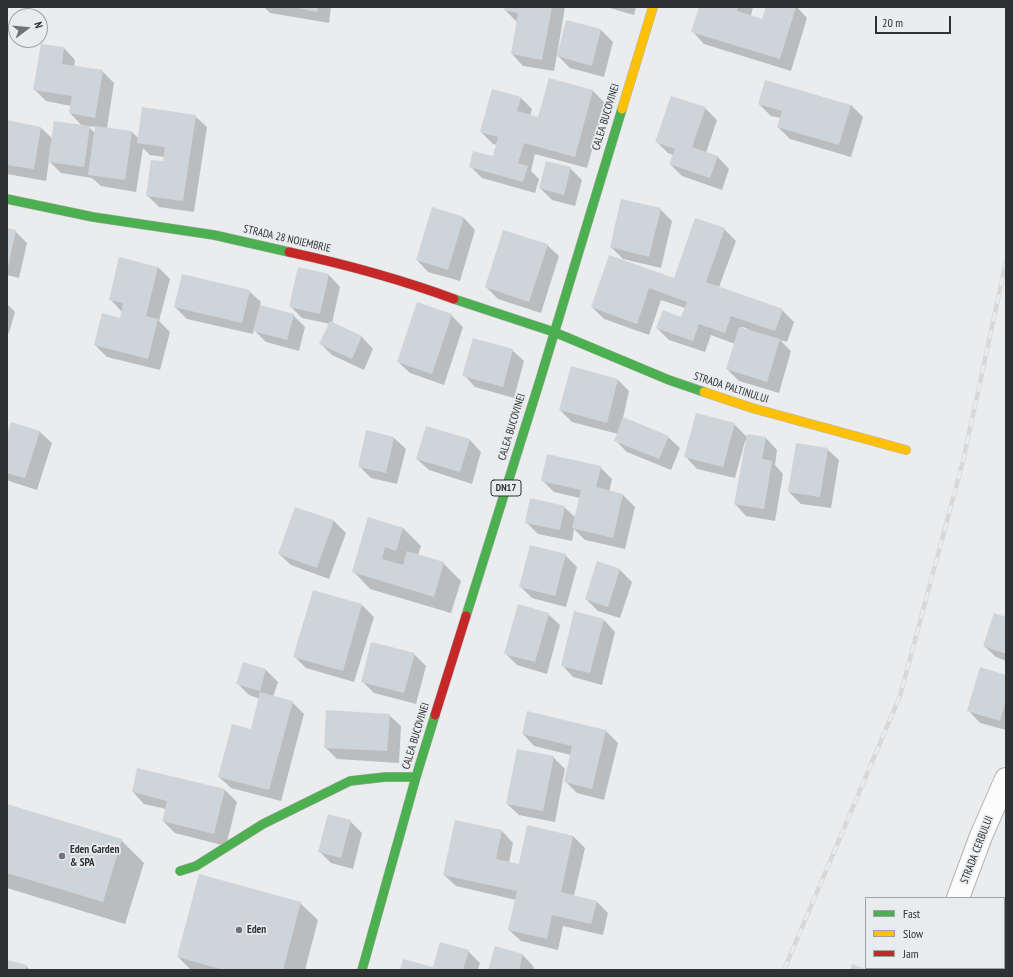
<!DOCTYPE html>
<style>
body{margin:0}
#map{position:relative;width:1013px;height:977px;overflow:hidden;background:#eaecee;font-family:"PT Sans Narrow",sans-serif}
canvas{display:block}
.frame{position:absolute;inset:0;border:8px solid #303132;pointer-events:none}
.legend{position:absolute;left:865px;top:897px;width:140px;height:72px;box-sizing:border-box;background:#e9ecef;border:1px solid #9fa1a3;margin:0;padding:5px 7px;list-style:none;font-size:12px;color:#303132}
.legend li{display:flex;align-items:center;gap:8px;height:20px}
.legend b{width:20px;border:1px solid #9fa1a3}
.north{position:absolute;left:8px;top:8px;width:40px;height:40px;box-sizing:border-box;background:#e9ecef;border:1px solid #9fa1a3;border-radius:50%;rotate:74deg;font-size:11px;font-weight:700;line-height:16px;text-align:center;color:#303132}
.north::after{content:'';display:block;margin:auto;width:14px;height:18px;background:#717274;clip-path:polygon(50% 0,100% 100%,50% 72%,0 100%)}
.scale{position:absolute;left:875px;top:16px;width:76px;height:18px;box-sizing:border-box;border:2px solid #303132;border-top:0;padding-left:5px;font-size:12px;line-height:14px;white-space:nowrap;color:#303132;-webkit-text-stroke:3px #e9ecef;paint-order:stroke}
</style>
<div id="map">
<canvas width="1013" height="977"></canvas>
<div class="frame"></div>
<ul class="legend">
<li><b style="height:5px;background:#4caf50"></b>Fast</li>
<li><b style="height:5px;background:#ffc107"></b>Slow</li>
<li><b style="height:5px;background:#c62828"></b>Jam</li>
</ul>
<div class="north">N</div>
<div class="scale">20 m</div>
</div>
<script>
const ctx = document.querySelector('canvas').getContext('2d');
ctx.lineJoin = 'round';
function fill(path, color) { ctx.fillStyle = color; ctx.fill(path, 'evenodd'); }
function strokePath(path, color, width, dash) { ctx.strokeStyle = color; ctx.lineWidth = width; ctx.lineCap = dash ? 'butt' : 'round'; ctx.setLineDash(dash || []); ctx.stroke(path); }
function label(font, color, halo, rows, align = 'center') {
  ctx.font = font + ' "PT Sans Narrow",sans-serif'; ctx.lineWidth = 3.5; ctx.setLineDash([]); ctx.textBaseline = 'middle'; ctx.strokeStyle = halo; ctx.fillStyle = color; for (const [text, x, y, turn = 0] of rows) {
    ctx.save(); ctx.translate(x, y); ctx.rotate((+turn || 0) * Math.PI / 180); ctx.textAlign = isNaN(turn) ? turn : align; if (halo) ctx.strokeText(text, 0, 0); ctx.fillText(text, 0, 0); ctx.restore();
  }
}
fill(new Path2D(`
 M264,7H331L329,23L270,13Z
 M506,7H565L557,55H558L567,22L601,30L613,42L604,77L570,68L557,55L554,71L523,66L512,54L517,22L505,10Z
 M606,7H636L634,15Z
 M700,7H753L751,16L763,20L767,7H797L807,18L791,71L704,44L693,32Z
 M64,48L75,60L74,67L102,71L114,83L107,128L132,132L139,139L195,116L207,127L194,212L159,207L147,195L164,163L165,157L150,155L143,148L136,192L101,186L92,178L61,173L49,161L46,181L7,174V122L41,128L53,139L83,127L70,113L71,106L46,101L35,90ZM88,126L96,127L95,133Z
 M549,79L593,91L605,103L587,168L535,154L531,171L539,179L535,193L482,178L470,166L494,157L497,145L493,144L481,132L520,97L532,109L530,116L539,118Z
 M759,104L851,105L863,117L851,157L790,139L778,127L781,118L771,116Z
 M705,108L717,120L706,153L718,157L729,169L722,190L682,176L670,164L673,155L668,153L657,142Z
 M570,168L582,180L575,206L552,200L540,188Z
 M433,208L464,218L475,230L460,281L428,272L417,260Z
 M660,209L672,221L661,268L623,259L611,247Z
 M7,229L15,231L27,243L19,278L7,275Z
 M724,229L736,241L719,287L782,310L794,322L787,342L780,340L791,351L779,393L739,381L727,369L735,344L711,335L705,352L669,340L657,328L682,318L685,308L661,300L649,335L604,319L592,307L675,279ZM743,327L748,329V330L741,328Z
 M547,245L559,256L541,313L498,299L486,287Z
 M158,267L170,279L159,321L170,332L160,370L107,357L95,345L120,319L122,312L110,299Z
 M329,275L340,287L332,323L362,337L373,349L364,370L332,355L321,344L330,324L302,318L290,306Z
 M249,291L261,302L260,306L293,315L305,327L299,351L266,342L254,330L253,334L187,319L175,307Z
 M7,304L15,312L9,333L7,332Z
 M451,315L463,327L444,385L410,373L398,362Z
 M512,350L524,361L514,398L475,387L464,375Z
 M618,380L629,391L623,418L668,437L680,448L671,470L627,452L615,440L618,434L572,422L560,410Z
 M734,424L747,437L766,438L777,450L775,465L783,474L775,521L746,516L735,504L746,441H745L735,478L697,469L686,457Z
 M40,432L52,443L37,490L9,481L7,479V437Z
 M394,438L406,449L397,484L371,478L359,466Z
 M470,440L481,452L472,484L429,470L417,459Z
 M827,449L839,460L831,508L801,504L789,492Z
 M600,467L612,479L609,492L623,495L635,507L625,549L585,540L574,529L572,541L538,534L526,522L564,507L576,518L580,498L554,492L542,480Z
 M296,508L334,521L346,533L329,579L291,565L279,554Z
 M368,518L403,528L421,546L418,555L443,563L461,581L451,613L370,589L353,571Z
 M565,555L577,567L566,607L532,598L520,586Z
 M598,563L620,570L632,582L620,618L598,611L586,599Z
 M313,591L362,605L374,617L354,682L306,668L294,656Z
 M548,614L560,625L547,674L517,665L505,653Z
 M1006,618V661L996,657L984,646Z
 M604,620L615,632L602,685L573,677L562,665Z
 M414,654L426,666L416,704L374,693L362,681Z
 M244,663L266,670L278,682L273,697L292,702L304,714L281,801L231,788L219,777L252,731L260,699L249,695L238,684Z
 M1006,676V730L980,723L969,711Z
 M528,712L606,731L618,743L604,800L577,793L565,781L571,755L534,746L523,734Z
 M389,715L401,726L399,763L337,759L325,747Z
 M553,757L565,769L555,822L519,815L507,804Z
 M138,769L225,790L237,802L226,846L175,833L163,821L166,809L144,804L133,792Z
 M7,805L121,840L144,863L125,924L7,888Z
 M350,821L362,833L353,869L331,863L319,851Z
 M528,826L573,836L585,848L574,896L596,901L608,913L603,935L563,926L558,950L521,941L509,930L516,900L456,886L444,875L502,831L513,843L509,863L519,865Z
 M300,903L318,920L305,970H191L178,957Z
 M468,951L480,963L478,970H401L434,969Z
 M523,955L534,967L533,970H489Z
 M7,961L26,966L30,970H7Z
 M873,968H921L920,970H875Z`), '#0003');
fill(new Path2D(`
 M294,7H318L317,12Z
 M505,7H552L542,60L511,54L518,13L504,10Z
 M699,7H738L737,11L762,19L766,7H796L780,59L691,32Z
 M566,20L601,29L592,66L557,56Z
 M41,44L64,47L62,64L103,70L95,118L69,113L72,96L33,90Z
 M549,78L593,90L575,157L524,143L518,163L528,166L523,182L469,167L473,151L493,156L498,137L480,132L492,89L521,97L517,111L538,117Z
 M765,80L851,105L839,145L777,127L782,111L758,104Z
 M671,96L706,107L692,147L718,156L710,178L669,164L675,149L655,142Z
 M142,107L196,115L183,201L146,196L151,160L163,161L165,147L137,143Z
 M7,120L41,127L34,169L7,165Z
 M54,121L90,126L84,167L48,162Z
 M95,126L132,131L125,180L88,175Z
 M546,161L571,167L564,195L539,188Z
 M621,199L661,208L649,257L610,247Z
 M432,207L464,217L448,270L416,260Z
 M695,218L725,228L706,282L783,309L775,331L731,316L725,333L699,324L693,341L656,328L663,310L681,317L687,302L649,288L637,324L591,307L609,255L674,278Z
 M7,228L16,230L8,267H7Z
 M503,230L548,244L529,302L485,287Z
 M119,257L158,267L146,316L158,319L148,359L94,345L102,313L120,318L123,303L109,300Z
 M298,267L329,274L320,314L289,307Z
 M182,274L250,290L242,323L174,307Z
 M417,302L452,314L432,374L397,362Z
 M260,305L294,314L287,340L253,331Z
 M330,321L362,336L352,359L319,344Z
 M739,327L780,339L767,382L726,369Z
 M473,338L513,349L503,387L462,376Z
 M571,366L618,379L607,423L559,410Z
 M696,413L735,423L723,467L684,457Z
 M623,417L669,436L659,459L614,441Z
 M11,422L40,431L25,478L7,473V434Z
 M426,426L470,439L460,472L416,459Z
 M366,430L394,437L386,473L358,467Z
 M747,434L766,437L762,459L772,461L764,509L734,504Z
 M796,443L828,448L820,497L788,492Z
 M547,454L601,466L596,487L623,494L613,538L572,528L581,490L541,481Z
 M530,498L565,506L560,530L525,523Z
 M295,507L334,520L317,568L278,554Z
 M368,517L403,528L396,551L385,547L382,559L403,565L407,551L444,562L434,597L352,572Z
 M530,545L566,554L555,596L519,587Z
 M597,561L620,569L608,607L585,599Z
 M313,590L362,604L343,671L293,657Z
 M518,604L549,613L535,662L504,654Z
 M574,611L604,619L590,673L561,666Z
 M994,613L1006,617V654L983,646Z
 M371,642L415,653L404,693L361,682Z
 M243,662L266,669L260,691L236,684Z
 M980,667L1006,675V700L1000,721L967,711Z
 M260,692L293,701L269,790L218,777L232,724L251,729Z
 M326,710L390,714L387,751L324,748Z
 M527,711L606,730L592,789L564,782L572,746L522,734Z
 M517,749L554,756L543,811L506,804Z
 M137,768L225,789L214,834L162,821L167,801L132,792Z
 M7,804L122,839L103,902L7,873Z
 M328,814L351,820L341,858L318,852Z
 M455,820L502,830L496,859L519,864L527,825L573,836L561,892L597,901L591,924L552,915L547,939L508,930L517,891L443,875Z
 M199,874L301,902L283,970H224L177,957Z
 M440,942L469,950L463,970H400L403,959L433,967Z
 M495,946L523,954L519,970H488Z
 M7,960L27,965L25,970H7Z
 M852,964L868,970H850Z
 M875,968H904V970H879Z`), '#ced5da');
const street = new Path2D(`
 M958,898L981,836L1006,779
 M928,970L929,968`);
const fast = new Path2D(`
 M7,199L93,217L214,235L289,252
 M454,299L554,332L669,380L704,392
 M466,616L540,380L622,109
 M180,871L196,866L263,824L350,781L385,777H416
 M362,970L416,777L435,715`);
const slow = new Path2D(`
 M622,109L653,7
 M704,392L752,408L906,450`);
const jam = new Path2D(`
 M289,252C344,264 400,279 454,299
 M435,715L466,616`);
strokePath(street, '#b0b2b3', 24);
strokePath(fast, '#b0b2b3', 10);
strokePath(slow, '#b0b2b3', 10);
strokePath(jam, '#b0b2b3', 10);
strokePath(street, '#fcfcfc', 22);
strokePath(fast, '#4caf50', 9);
strokePath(slow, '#ffc107', 9);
strokePath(jam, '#c62828', 9);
const rail = new Path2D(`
 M784,970L900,696L963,461L1006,262`);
strokePath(rail, '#d8d8d9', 4.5);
strokePath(rail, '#e9ecef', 3, [9]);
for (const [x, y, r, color] of [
 [62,856,4,"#717274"],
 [239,930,4,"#717274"]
]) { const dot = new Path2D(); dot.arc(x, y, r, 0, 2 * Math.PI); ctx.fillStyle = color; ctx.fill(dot); strokePath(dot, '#e9ecef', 1.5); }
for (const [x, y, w] of [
 [506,488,30]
]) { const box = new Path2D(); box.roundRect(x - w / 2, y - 8, w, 16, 3); ctx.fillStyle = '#e9ecef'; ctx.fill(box); strokePath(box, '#303132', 1); }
label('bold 10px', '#303132', null, [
 ["DN17",506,488]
]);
label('11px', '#303132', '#e9ecef', [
 ["CALEA BUCOVINEI",606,117,-73],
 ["STRADA 28 NOIEMBRIE",287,239,13],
 ["STRADA PALTINULUI",731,388,18],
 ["CALEA BUCOVINEI",512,427,-73],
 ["CALEA BUCOVINEI",416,736,-73],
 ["STRADA CERBULUI",977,850,-69]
]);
label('bold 11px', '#303132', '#e9ecef', [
 ["Eden Garden",70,850],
 ["& SPA",70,863],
 ["Eden",247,930]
], 'left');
</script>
